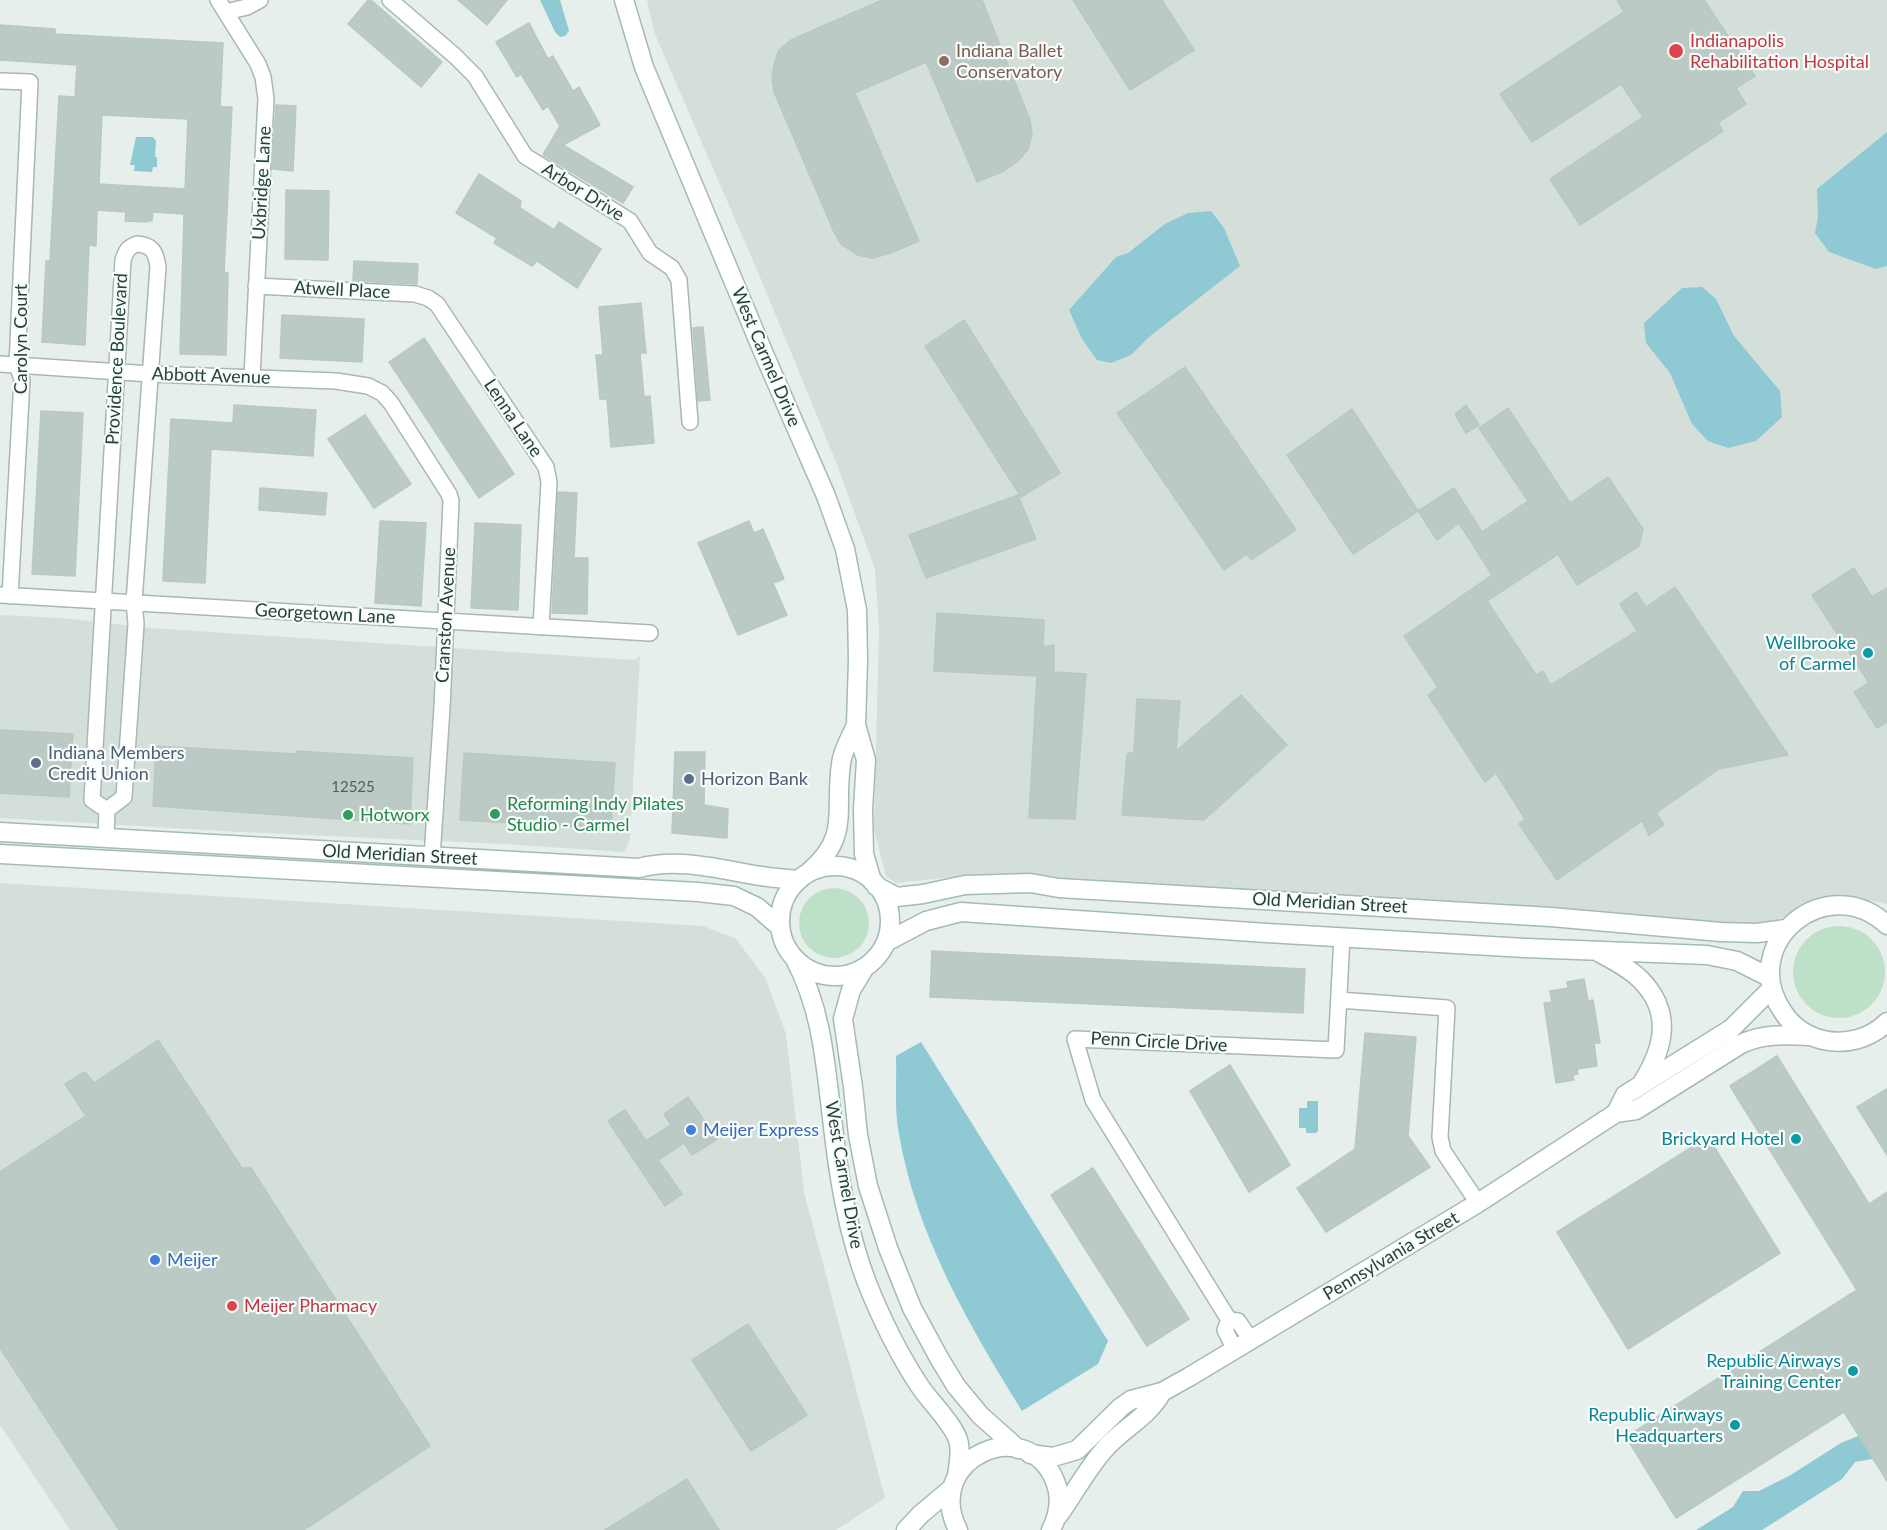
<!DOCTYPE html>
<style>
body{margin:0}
canvas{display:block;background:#e6efeb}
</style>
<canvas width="1887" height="1530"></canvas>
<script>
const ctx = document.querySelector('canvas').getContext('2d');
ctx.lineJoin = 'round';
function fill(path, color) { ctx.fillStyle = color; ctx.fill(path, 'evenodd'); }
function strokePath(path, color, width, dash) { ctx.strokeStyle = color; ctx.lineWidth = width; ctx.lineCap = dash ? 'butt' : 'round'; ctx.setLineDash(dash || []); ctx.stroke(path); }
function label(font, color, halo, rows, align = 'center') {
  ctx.font = font + ' Lato,sans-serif'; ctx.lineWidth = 4.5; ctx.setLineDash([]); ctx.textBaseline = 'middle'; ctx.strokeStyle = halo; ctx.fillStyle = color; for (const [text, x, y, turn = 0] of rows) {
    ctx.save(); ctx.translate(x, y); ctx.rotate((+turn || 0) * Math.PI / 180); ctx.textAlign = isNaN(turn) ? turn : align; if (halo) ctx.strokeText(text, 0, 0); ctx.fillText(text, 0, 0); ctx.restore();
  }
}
fill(new Path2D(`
 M647,0H1887V904L1836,895L1815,899L1790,914L1769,923H1725L996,873L895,883L886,876L874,829L879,630L875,569L836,462L760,277L654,32Z
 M0,615L62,618L150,628L634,660L640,656L630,840L624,852L503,844L241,832L0,818Z
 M0,883L703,926L736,939L766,979L786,1034L804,1192L885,1498L836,1530H70L0,1425Z`), '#d4dfda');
fill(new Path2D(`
 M799 923a35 35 0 1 1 70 0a35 35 0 1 1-70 0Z
 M1793 972a46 46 0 1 1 92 0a46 46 0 1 1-92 0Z`), '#bfe0c8');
fill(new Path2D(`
 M540,0H560L569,31L565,36L560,37L555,32Z
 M1887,132V266L1876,269L1829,252L1815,233L1818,217L1817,189Z
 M136,137H153L156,141L155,157H157V167H153L152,172L134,171L135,165H130Z
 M1211,211L1224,228L1240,266L1149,337L1131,355L1111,363L1097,360L1082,339L1069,310L1116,257L1128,253L1165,224L1188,213Z
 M1702,287L1716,299L1734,336L1780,391L1782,417L1756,441L1728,448L1708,441L1692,424L1670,373L1646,343L1644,323L1682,288Z
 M921,1042L1108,1341L1098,1364L1022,1411C969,1325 916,1235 899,1134C894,1109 897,1081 896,1056Z
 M1307,1101H1318V1131L1316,1133H1306V1128H1299V1108H1307Z
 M1871,1421L1887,1448L1872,1459L1855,1462L1842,1479L1770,1525L1762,1530H1696L1733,1507L1743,1491H1759L1789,1476L1841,1443L1858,1436Z`), '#8ec9d4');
const building = new Path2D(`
 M368,0H371L442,62L421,87L348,24Z
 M458,0H507L487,25Z
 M882,0H982L1030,120L1032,134L1028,149L1018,161L1004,171L977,182L926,62L855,93L919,241L888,254L872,258L858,255L841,244L834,232L774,92L772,78L774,64L779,50L791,40Z
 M1073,0H1162L1194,50L1130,90Z
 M1617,0H1704L1755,76L1736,88L1746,104L1718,123L1723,131L1580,225L1550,179L1643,117L1621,84L1532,142L1500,94L1624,12Z
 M529,23L548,59L553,56L573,91L579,87L600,125L563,145L633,187L623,203L543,155L560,126L548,106L543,110L521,74L517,77L496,42Z
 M0,25L55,29V34L223,43L220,107H232L224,273H228L226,355L180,354L184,214L153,212L152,221H147V222L125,221L126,212L97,210L96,246L89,245L85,345L42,342L46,261H50L59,96L75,97L77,65L0,60ZM102,115L188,119L185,189L99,184Z
 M276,105L296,106L293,171L272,169Z
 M479,174L521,201L520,208L554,230L559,222L601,249L577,288L537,261L532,266L494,243L497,238L456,213Z
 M286,190L329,191L328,260L285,259Z
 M354,261L418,264L417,284L353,281Z
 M641,303L646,353H640L644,397L650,396L654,443L611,447L607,399H600L596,355H603L599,307Z
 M282,315L364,319L362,362L280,358Z
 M964,320L1060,473L1021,497L925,346Z
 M703,327L710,400L698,401L693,328Z
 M424,338L514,474L479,498L389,362Z
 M1185,367L1296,530L1251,560L1247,554L1224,570L1117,413Z
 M234,405L316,410L313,456L211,449L205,583L163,581L171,419L233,423Z
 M1466,405L1479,425L1466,433L1455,414Z
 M1508,408L1570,503L1608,477L1643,529L1639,546L1577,585L1558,554L1487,601L1536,675L1543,671L1551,685L1637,631L1620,604L1636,592L1646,607L1675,587L1788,755L1719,769L1656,813L1664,825L1649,835L1642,821L1557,880L1519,824L1525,819L1496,773L1485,782L1428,695L1438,687L1404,636L1492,575L1459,523L1437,540L1418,511L1454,488L1482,532L1528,501L1479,428Z
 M1352,409L1418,511L1353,554L1287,455Z
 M41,411L83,413L75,576L32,574Z
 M365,415L411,484L374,508L328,439Z
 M260,488L327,493L325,515L259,510Z
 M558,492L577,493L574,558H588L587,614L552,613Z
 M1018,495L1036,539L926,578L909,535Z
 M380,521L426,523L421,606L375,603Z
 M749,521L754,533L763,529L784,579L773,583L787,615L738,635L698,543Z
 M475,523L521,525L518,610L471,608Z
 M1854,568L1872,597L1887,588V722L1877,728L1854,692L1869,683L1812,595Z
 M937,613L1044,620L1043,647L1054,645V672L1086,674L1075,819L1029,818L1037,676L934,671Z
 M1241,695L1287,745L1204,820L1122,815L1127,754L1134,752L1137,699L1180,701L1176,751Z
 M0,730L73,734L69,797L0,793Z
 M156,746L296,754V751L413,758L410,824L153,806Z
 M675,752H705L704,805L728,809L727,838L672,833Z
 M464,753L615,763L611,829L460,820Z
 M932,951L1305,969L1303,1013L930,997Z
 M1584,979L1588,1001L1593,1000L1600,1043H1594L1597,1066L1577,1069L1578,1074L1573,1075L1574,1080L1556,1083L1544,1003L1552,1002L1550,991L1568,988L1567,982Z
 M1365,1033L1416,1037L1408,1136L1430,1167L1326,1232L1297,1188L1355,1149Z
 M158,1040L242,1168H251L430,1446L304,1530H119L0,1348V1172L86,1116L65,1084L85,1072L94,1083Z
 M1777,1056L1869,1204L1887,1192V1481L1844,1412L1676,1518L1626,1437L1857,1290L1730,1086Z
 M1230,1065L1290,1165L1249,1192L1190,1091Z
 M1887,1089V1155L1857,1107Z
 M688,1097L717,1139L692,1155L684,1143L658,1160L682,1194L665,1206L608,1121L625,1110L646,1141L671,1125L664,1114Z
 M1708,1137L1780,1253L1628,1349L1557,1232Z
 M1093,1168L1189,1319L1147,1346L1051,1195Z
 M748,1324L807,1415L751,1451L692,1360Z
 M687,1479L719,1530H605Z`);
fill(building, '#bbcac4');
strokePath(building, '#b8c9c2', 1.5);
const street = new Path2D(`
 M218,0L258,64L263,77L266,99L252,377
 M390,0L455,56L475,76L525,156L630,221L650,253L672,268L679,280L690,422
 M226,12L247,7L260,0
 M0,81L30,82L17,365L22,380L10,596
 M137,244C153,245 156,253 158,267L134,602L136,624L124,797L107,810L92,800L123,260C126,251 128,247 137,244Z
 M256,286L415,294L428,298L437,304L546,467L549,482L541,627
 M0,364L151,374L336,381L368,386L382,393L391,403L449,494L451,501L442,708L432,857
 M0,595L650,633
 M106,838L107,810
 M1339,1000L1447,1008L1440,1137L1443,1151L1478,1203
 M1229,1320L1093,1100L1075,1039L1336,1050L1342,937
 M1229,1320L1225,1330L1235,1350
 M1229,1320L1238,1321L1251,1340`);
const secondary = new Path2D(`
 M624,0L644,67L664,115L764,354L826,496L845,549L857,610L858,660L856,725L866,760L863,809L864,854L872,881
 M0,832L639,868C679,857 722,870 761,876C773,878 786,879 799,880
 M0,854L698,892L734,896L757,907L780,927
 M780 921a55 55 0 1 1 110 0a55 55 0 1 1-110 0Z
 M809,872C851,836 834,812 841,764C842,751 851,737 856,725
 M876,886L897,897L923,894L965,885L1030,883L1059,888L1551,917L1721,932L1757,933L1786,929
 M1887,925C1827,869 1736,943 1783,1012C1792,1026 1807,1036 1823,1040C1846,1045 1870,1039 1887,1022
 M886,942L926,921L961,912L1267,933L1525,948L1707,955L1737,961L1769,977
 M1598,952C1613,960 1629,968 1641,980C1673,1013 1664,1048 1642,1083
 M795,959C822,1011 825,1061 832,1118C838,1173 847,1231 867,1283C881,1318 898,1353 919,1385C929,1401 957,1427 959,1444C961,1455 958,1466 957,1476
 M865,967L851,990L843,1019L853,1087L858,1135L868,1186L888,1248L912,1308L939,1358L956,1386L980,1415L1018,1449
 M1616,1113L1625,1095L1731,1029L1771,989
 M1030,1454L1053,1457L1077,1450L1121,1407L1131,1400L1162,1392L1189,1377L1478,1203L1616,1113L1636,1110L1741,1044C1764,1033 1786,1035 1810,1036
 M1058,1516C1073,1495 1086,1471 1103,1451C1121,1429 1148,1418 1162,1392
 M906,1530L921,1514L951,1489
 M958,1530C922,1458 1027,1412 1055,1481C1062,1498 1059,1514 1051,1530`);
strokePath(street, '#a8b8b2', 18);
strokePath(secondary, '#a4bbb3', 21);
strokePath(street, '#fff', 15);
strokePath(secondary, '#fff', 18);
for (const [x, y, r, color] of [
 [1676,51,8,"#e0444e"],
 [944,61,6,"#8d6e63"],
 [1868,653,6,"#0f9aa8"],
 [36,763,6,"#5c6f8a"],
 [689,779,6,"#5c6f8a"],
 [495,814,6,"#2e9e5b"],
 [348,815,6,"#2e9e5b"],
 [691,1130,6,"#3f7fe0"],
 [1796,1139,6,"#0f9aa8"],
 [155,1260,6,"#3f7fe0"],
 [232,1306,6,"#e0444e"],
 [1853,1371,6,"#0f9aa8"],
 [1735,1425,6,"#0f9aa8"]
]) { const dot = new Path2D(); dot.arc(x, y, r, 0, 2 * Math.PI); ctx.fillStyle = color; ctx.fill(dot); strokePath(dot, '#f7fbf9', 2); }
label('15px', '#4a645c', null, [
 ["12525",353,787]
]);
label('18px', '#be3a42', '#f7fbf9', [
 ["Indianapolis",1690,41],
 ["Rehabilitation Hospital",1690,62],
 ["Meijer Pharmacy",244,1306]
], 'left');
label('18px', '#785e54', '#f7fbf9', [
 ["Indiana Ballet",956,51],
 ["Conservatory",956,72]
], 'left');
label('18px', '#24423a', '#f7fbf9', [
 ["Uxbridge Lane",262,183,-87],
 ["Arbor Drive",583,192,32],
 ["Atwell Place",342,290,3],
 ["Carolyn Court",21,339,-90],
 ["West Carmel Drive",766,357,67],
 ["Providence Boulevard",117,359,-87],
 ["Abbott Avenue",211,376,2],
 ["Lenna Lane",513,418,56],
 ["Georgetown Lane",325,614,3],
 ["Cranston Avenue",446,615,-87],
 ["Old Meridian Street",400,855,3],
 ["Old Meridian Street",1330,903,3],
 ["Penn Circle Drive",1159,1042,3],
 ["West Carmel Drive",844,1175,80],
 ["Pennsylvania Street",1391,1256,-31]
]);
label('18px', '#0d838f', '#f7fbf9', [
 ["Wellbrooke",1856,643],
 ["of Carmel",1856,664],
 ["Brickyard Hotel",1784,1139],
 ["Republic Airways",1841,1361],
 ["Training Center",1841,1382],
 ["Republic Airways",1723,1415],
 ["Headquarters",1723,1436]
], 'right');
label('18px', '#4e5e75', '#f7fbf9', [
 ["Indiana Members",48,753],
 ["Credit Union",48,774],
 ["Horizon Bank",701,779]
], 'left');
label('18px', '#27864d', '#f7fbf9', [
 ["Reforming Indy Pilates",507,804],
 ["Studio - Carmel",507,825],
 ["Hotworx",360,815]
], 'left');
label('18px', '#366cbe', '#f7fbf9', [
 ["Meijer Express",703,1130],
 ["Meijer",167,1260]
], 'left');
</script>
